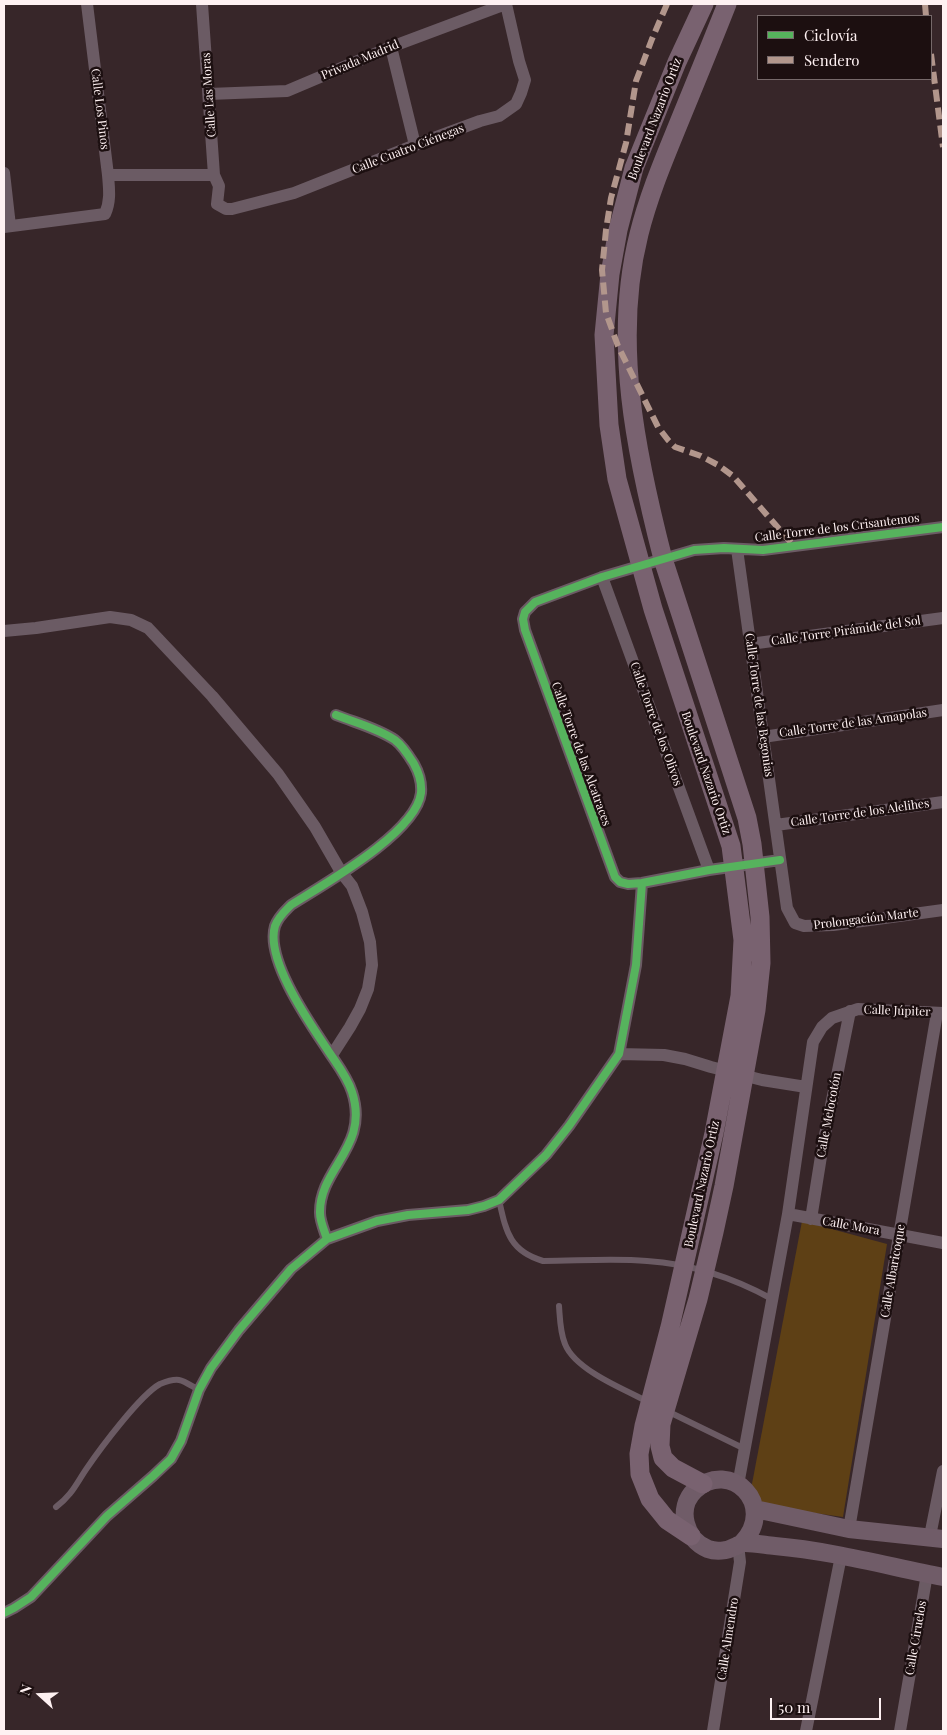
<!DOCTYPE html>
<meta charset="utf-8">
<style>
body{margin:0}
#map{position:relative;width:947px;height:1735px;overflow:hidden;background:#372629;font-family:"Playfair Display",serif}
canvas{display:block}
.frame{position:absolute;inset:0;border:5px solid #fef1f2;pointer-events:none}
.legend{position:absolute;left:757px;top:15px;width:175px;height:65px;box-sizing:border-box;background:#1c0f10;border:1px solid #76696a;margin:0;padding:6px 9px;list-style:none;font-size:15px;color:#fef1f2}
.legend li{display:flex;align-items:center;gap:10px;height:25px}
.legend b{width:25px;border:1px solid #76696a}
.north{position:absolute;left:15px;top:1670px;width:50px;height:50px;-webkit-text-stroke:4px #1c0f10;paint-order:stroke;rotate:290deg;font-size:14px;font-weight:700;line-height:20px;text-align:center;color:#fef1f2}
.north::after{content:'';display:block;margin:auto;width:18px;height:22px;background:#fef1f2;clip-path:polygon(50% 0,100% 100%,50% 72%,0 100%)}
.scale{position:absolute;left:770px;top:1698px;width:111px;height:22px;box-sizing:border-box;border:2px solid #fef1f2;border-top:0;padding-left:6px;font-size:15px;line-height:18px;white-space:nowrap;color:#fef1f2;-webkit-text-stroke:4px #1c0f10;paint-order:stroke}
</style>
<div id="map">
<canvas width="947" height="1735"></canvas>
<div class="frame"></div>
<ul class="legend">
<li><b style="height:6px;background:#56b35d"></b>Ciclovía</li>
<li><b style="height:6px;background:#b2968c"></b>Sendero</li>
</ul>
<div class="north">N</div>
<div class="scale">50 m</div>
</div>
<script>
const ctx = document.querySelector('canvas').getContext('2d');
ctx.lineJoin = 'round';
function fill(path, color) { ctx.fillStyle = color; ctx.fill(path, 'evenodd'); }
function strokePath(path, color, width, dash) { ctx.strokeStyle = color; ctx.lineWidth = width; ctx.lineCap = dash ? 'butt' : 'round'; ctx.setLineDash(dash || []); ctx.stroke(path); }
function label(font, color, halo, rows, align = 'center') {
  ctx.font = font + ' "Playfair Display",serif'; ctx.lineWidth = 5; ctx.setLineDash([]); ctx.textBaseline = 'middle'; ctx.strokeStyle = halo; ctx.fillStyle = color; for (const [text, x, y, turn = 0] of rows) {
    ctx.save(); ctx.translate(x, y); ctx.rotate((+turn || 0) * Math.PI / 180); ctx.textAlign = isNaN(turn) ? turn : align; if (halo) ctx.strokeText(text, 0, 0); ctx.fillText(text, 0, 0); ctx.restore();
  }
}
fill(new Path2D(`
 M802,1221L887,1244L843,1517L765,1506L751,1489Z`), '#5e4015');
strokePath(new Path2D(`
 M499,1200C506,1231 509,1251 543,1261C577,1261 612,1258 647,1261C693,1264 732,1277 772,1299
 M559,1306C560,1319 560,1332 565,1344C575,1370 625,1390 649,1402
 M667,1411L745,1449
 M56,1507C72,1495 76,1484 87,1468C100,1449 140,1395 160,1384C165,1382 173,1379 179,1380C185,1381 193,1387 199,1390`), '#6b5b64', 6);
strokePath(new Path2D(`
 M202,4L214,175L219,186L217,204L226,209H232L294,193L415,145L480,121L499,116L516,104L521,93L525,80L519,61L506,4
 M391,47L415,145
 M209,94L287,91L391,47L506,4
 M4,173L10,226
 M108,175H214
 M4,227L105,214C111,201 109,188 108,175L87,4
 M737,549L787,908L795,923L804,926L833,925L943,910
 M602,577L709,870
 M4,631L36,628L110,617L131,620L148,628L212,696L278,774L315,827L341,872L352,886L362,912L370,942L372,965L368,989L360,1009L350,1027L332,1055
 M750,644L943,618
 M763,737L943,710
 M776,825L943,802
 M780,860L709,870L642,883L628,884L620,882L615,877L525,630L523,619L525,612L535,602L602,577L694,550L724,548L763,550L943,527
 M619,1054L664,1055L685,1059L711,1067L762,1080L806,1087
 M788,1214L943,1243
 M811,1219L822,1150L850,1011
 M327,1239C324,1230 320,1221 320,1213C319,1168 370,1147 352,1092C347,1076 336,1063 327,1049C309,1022 265,959 275,926C278,917 285,911 291,905C324,884 416,833 421,793C422,782 419,773 414,764C409,756 403,746 395,740C377,728 356,723 336,715
 M738,1485L788,1214L813,1042L822,1027L832,1018L858,1009L943,1013
 M849,1529L937,1013
 M930,1536L943,1471
 M4,1613L14,1608L31,1597L107,1516L153,1476L171,1459L181,1441L199,1390L211,1368L239,1330L291,1269L327,1239L377,1221L408,1215L468,1210L484,1206L499,1200L546,1155L569,1126L619,1054L636,965L642,883
 M713,1731L740,1562L739,1553L734,1547
 M806,1731L841,1556
 M900,1731L927,1574`), '#6b5b64', 12);
strokePath(new Path2D(`
 M755,1509L849,1529L943,1539
 M742,1543C778,1505 730,1458 695,1490C676,1508 685,1540 708,1549C716,1552 727,1551 734,1547C738,1546 740,1543 745,1543C754,1543 765,1545 775,1546C832,1551 887,1566 943,1577`), '#705c68', 18);
strokePath(new Path2D(`
 M703,1484L673,1468L663,1458L660,1446L661,1424L698,1299L714,1232L724,1186L756,1010L761,963L760,917L752,844L747,818L663,559C636,454 612,341 639,234C649,194 665,157 680,120C696,81 712,42 727,4
 M691,1536L667,1520L650,1499L640,1474L639,1454L644,1426L670,1327L714,1133L740,996L743,940L731,846L653,609L617,479L609,425L604,335L610,274L618,230L634,168L677,62L704,4`), '#796270', 19);
strokePath(new Path2D(`
 M667,4L652,39L636,81L626,143L611,198L606,230L602,270L606,313L618,346L658,427L668,440L675,447L701,456L718,465L733,476L794,546
 M925,4L926,16
 M931,54L943,147`), '#b2968c', 6, [12, 6]);
strokePath(new Path2D(`
 M780,860L709,870L642,883L628,884L620,882L615,877L525,630L523,619L525,612L535,602L602,577L694,550L724,548L763,550L943,527
 M327,1239C324,1230 320,1221 320,1213C319,1168 370,1147 352,1092C347,1076 336,1063 327,1049C309,1022 265,959 275,926C278,917 285,911 291,905C324,884 416,833 421,793C422,782 419,773 414,764C409,756 403,746 395,740C377,728 356,723 336,715
 M4,1613L14,1608L31,1597L107,1516L153,1476L171,1459L181,1441L199,1390L211,1368L239,1330L291,1269L327,1239L377,1221L408,1215L468,1210L484,1206L499,1200L546,1155L569,1126L619,1054L636,965L642,883`), '#56b35d', 8);
label('12px', '#fef1f2', '#1c0f10', [
 ["Privada Madrid",360,60,-23],
 ["Calle Las Moras",209,95,-94],
 ["Calle Los Pinos",100,109,83],
 ["Boulevard Nazario Ortiz",655,119,-69],
 ["Calle Cuatro Ciénegas",408,149,-21],
 ["Calle Torre de los Crisantemos",837,528,-7],
 ["Calle Torre Pirámide del Sol",846,631,-8],
 ["Calle Torre de las Begonias",759,705,82],
 ["Calle Torre de las Amapolas",853,723,-8],
 ["Calle Torre de los Olivos",656,724,70],
 ["Calle Torre de las Alcatraces",581,754,70],
 ["Boulevard Nazario Ortiz",706,773,71],
 ["Calle Torre de los Alelihes",860,813,-8],
 ["Prolongación Marte",866,919,-7],
 ["Calle Júpiter",897,1011,2],
 ["Calle Melocotón",829,1115,-79],
 ["Boulevard Nazario Ortiz",702,1184,-78],
 ["Calle Mora",851,1226,10],
 ["Calle Albaricoque",893,1271,-80],
 ["Calle Ciruelos",916,1638,-80],
 ["Calle Almendro",728,1639,-81]
]);
</script>
